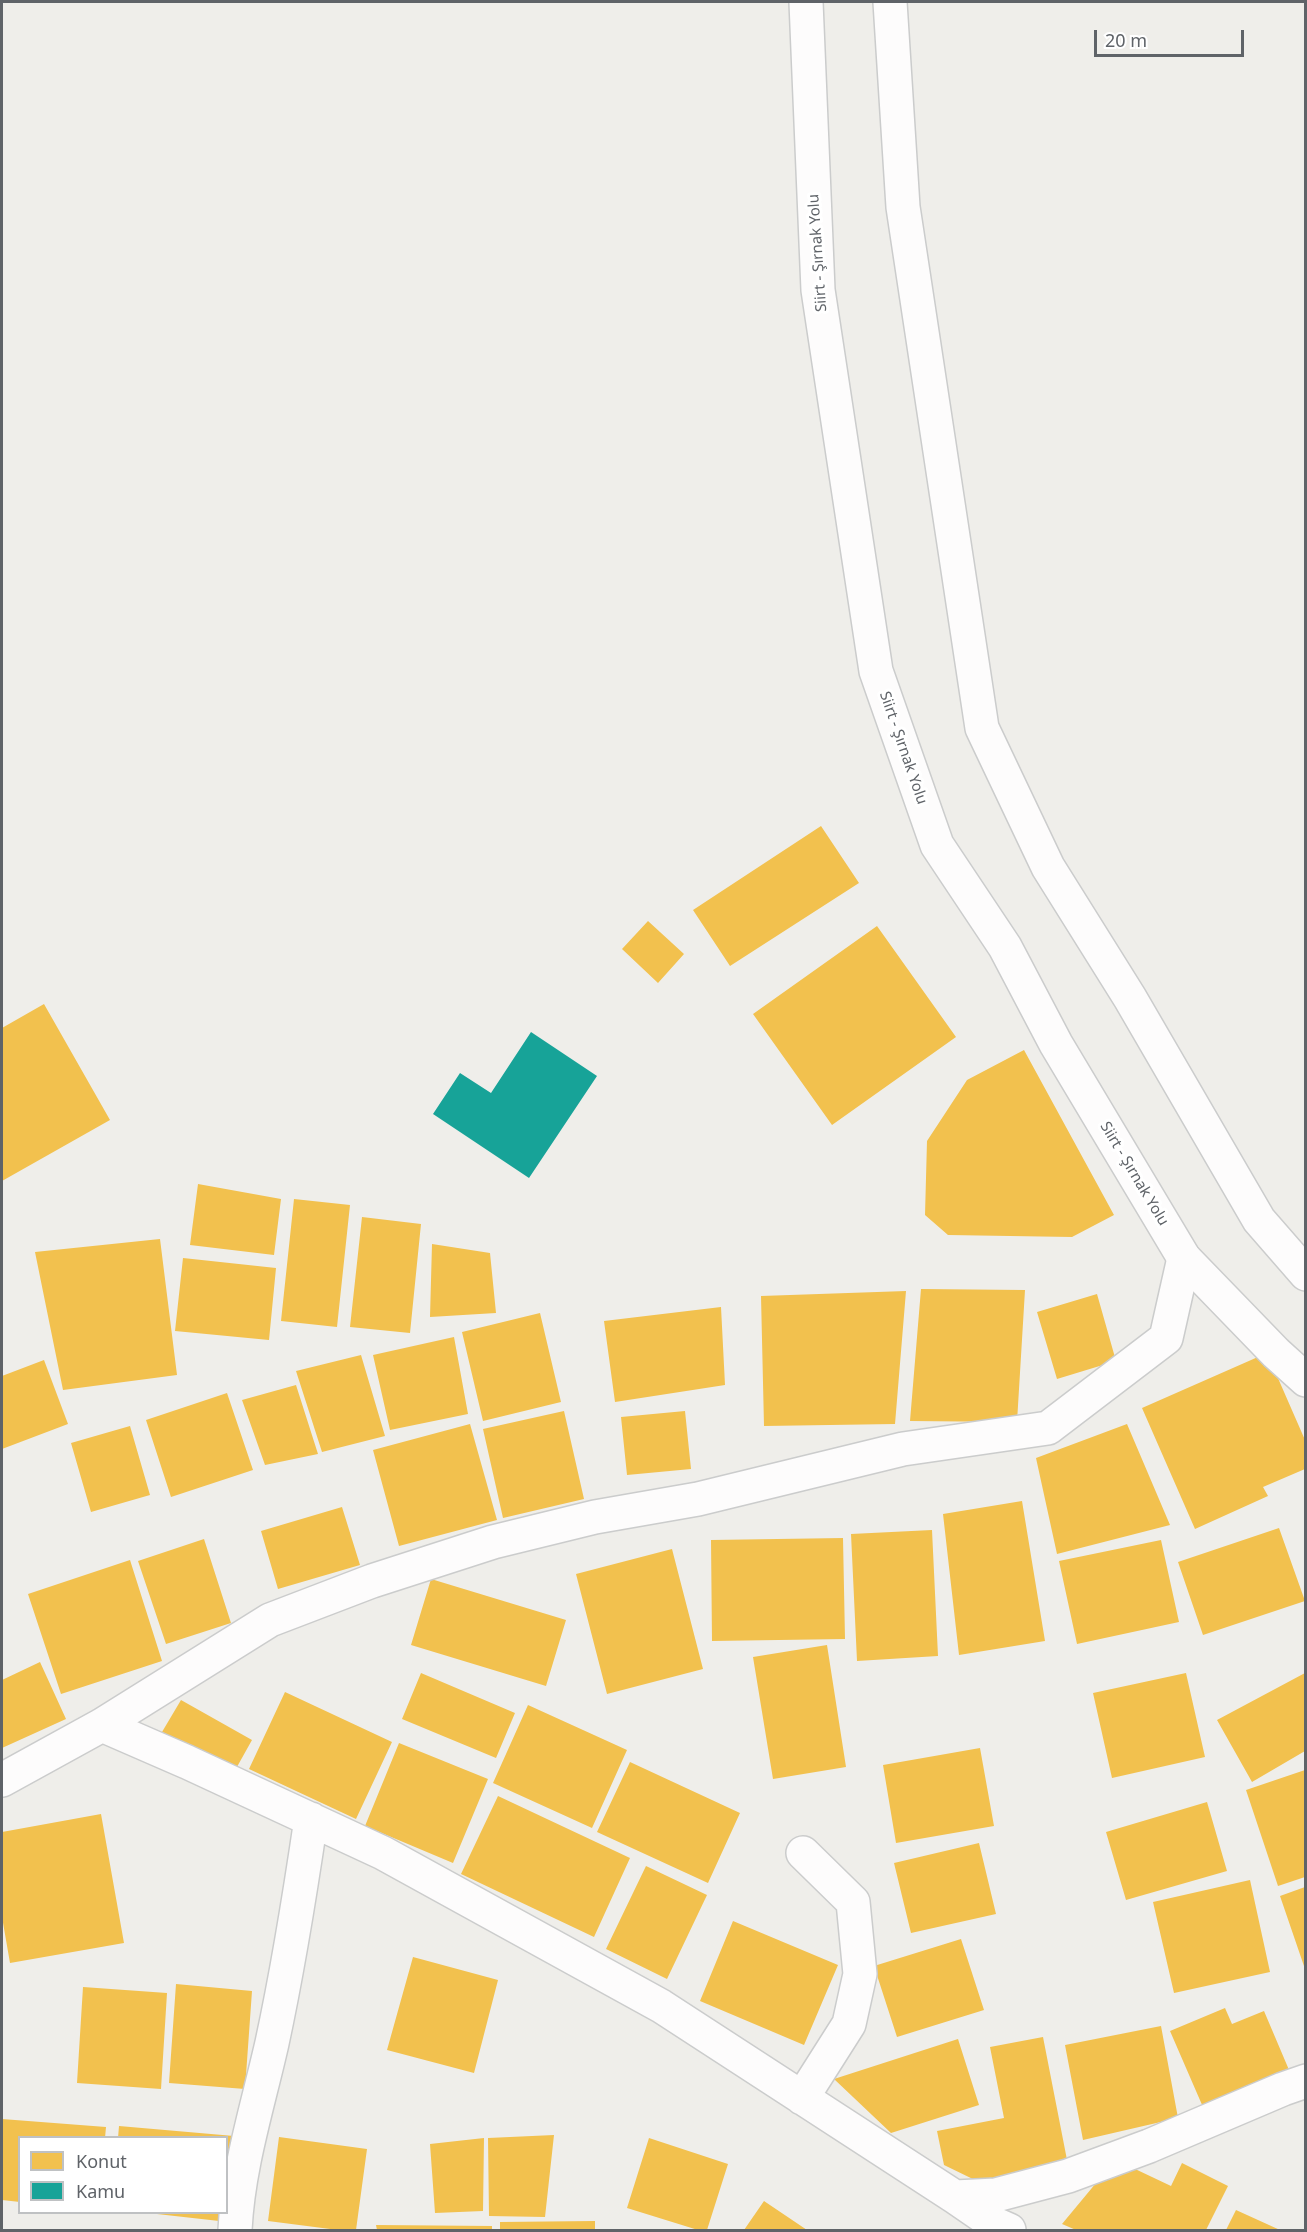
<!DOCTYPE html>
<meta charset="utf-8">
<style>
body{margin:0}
#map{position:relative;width:1307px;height:2232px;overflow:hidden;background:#efeeea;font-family:"Noto Sans",sans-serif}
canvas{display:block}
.frame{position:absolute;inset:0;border:3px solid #5f6368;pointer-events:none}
.legend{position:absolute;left:18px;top:2136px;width:210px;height:78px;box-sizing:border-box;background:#fff;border:2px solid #bfc1c3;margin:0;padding:8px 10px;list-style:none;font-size:18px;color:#5f6368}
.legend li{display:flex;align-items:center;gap:12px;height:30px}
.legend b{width:30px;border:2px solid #bfc1c3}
.scale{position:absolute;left:1094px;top:30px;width:150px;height:27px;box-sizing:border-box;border:3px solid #5f6368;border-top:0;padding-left:8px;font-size:18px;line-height:21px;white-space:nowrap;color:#5f6368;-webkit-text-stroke:4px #fff;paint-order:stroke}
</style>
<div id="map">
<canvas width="1307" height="2232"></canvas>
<div class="frame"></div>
<ul class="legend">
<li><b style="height:16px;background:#f2c14e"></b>Konut</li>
<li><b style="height:16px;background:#17a398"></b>Kamu</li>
</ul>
<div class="scale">20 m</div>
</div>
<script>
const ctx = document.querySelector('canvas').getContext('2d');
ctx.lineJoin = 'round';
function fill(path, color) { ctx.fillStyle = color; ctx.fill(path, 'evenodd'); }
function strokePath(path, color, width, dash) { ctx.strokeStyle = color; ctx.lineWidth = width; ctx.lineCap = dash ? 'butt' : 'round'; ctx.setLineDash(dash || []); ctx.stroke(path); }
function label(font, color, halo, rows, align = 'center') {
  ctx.font = font + ' "Noto Sans",sans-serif'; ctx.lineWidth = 6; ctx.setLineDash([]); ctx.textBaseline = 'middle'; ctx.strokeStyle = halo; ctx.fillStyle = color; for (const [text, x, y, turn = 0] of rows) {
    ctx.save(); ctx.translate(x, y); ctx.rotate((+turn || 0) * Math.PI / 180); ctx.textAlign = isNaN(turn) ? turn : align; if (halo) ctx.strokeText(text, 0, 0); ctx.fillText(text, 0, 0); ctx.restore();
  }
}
fill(new Path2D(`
 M821,826L859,883L730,966L693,910Z
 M648,921L684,954L658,983L622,949Z
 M877,926L956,1037L832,1125L753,1014Z
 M44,1004L110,1120L2,1181V1028Z
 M1024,1050L1114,1215L1072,1237L948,1235L925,1215L927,1141L967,1080Z
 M198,1184L281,1199L274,1255L190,1245Z
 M294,1199L350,1205L337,1327L281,1321Z
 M362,1217L421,1224L410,1333L350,1327Z
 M160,1239L177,1375L63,1390L35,1252Z
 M432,1244L490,1253L496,1313L430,1317Z
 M183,1258L276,1268L269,1340L175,1331Z
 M921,1289L1025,1290L1017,1422L910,1421Z
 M906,1291L895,1424L764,1426L761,1296Z
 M1097,1294L1116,1361L1057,1379L1037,1312Z
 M721,1307L725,1385L615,1402L604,1321Z
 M540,1313L561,1402L483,1421L462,1332Z
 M454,1337L468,1414L390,1430L373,1355Z
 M1267,1353L1305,1440V1469L1263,1487L1268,1496L1195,1529L1142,1408Z
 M361,1355L385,1436L322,1452L296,1371Z
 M44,1360L68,1424L2,1449V1376Z
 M296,1385L318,1454L265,1465L242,1400Z
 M227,1393L253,1470L171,1497L146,1420Z
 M564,1411L584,1499L503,1518L483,1429Z
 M685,1411L691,1469L627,1475L621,1417Z
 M470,1424L497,1520L399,1546L373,1450Z
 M1127,1424L1170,1525L1057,1554L1036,1458Z
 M130,1426L150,1495L91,1512L71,1443Z
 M1022,1501L1045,1641L959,1655L943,1514Z
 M342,1507L360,1565L278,1589L261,1531Z
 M1279,1528L1305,1601L1203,1635L1178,1562Z
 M932,1530L938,1656L857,1661L851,1534Z
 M843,1538L845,1639L712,1641L711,1540Z
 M204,1539L231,1623L166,1644L138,1561Z
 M1161,1540L1179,1622L1077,1644L1059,1561Z
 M672,1549L703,1669L607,1694L576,1574Z
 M130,1560L162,1661L61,1694L28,1594Z
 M431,1579L566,1620L546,1686L411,1645Z
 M827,1645L846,1767L773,1779L753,1657Z
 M40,1662L66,1719L2,1748V1680Z
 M421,1673L515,1713L496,1758L402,1719Z
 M1186,1673L1205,1757L1112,1778L1093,1693Z
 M1305,1673V1751L1252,1782L1217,1720Z
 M285,1692L392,1742L356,1819L249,1769Z
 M181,1700L252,1740L233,1774L162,1732Z
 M528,1705L627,1750L592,1828L493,1783Z
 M399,1743L488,1779L453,1863L365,1826Z
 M980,1748L994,1826L896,1843L883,1765Z
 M630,1762L740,1813L708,1883L597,1832Z
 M1305,1770V1877L1278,1886L1246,1790Z
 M498,1796L630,1858L594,1937L461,1874Z
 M1207,1802L1227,1871L1126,1900L1106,1832Z
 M101,1814L124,1943L10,1963L2,1917V1832Z
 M979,1843L996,1914L911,1933L894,1863Z
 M646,1866L707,1895L667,1979L606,1949Z
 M1250,1880L1270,1972L1174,1993L1153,1902Z
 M1305,1887V1969L1280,1896Z
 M733,1921L838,1965L804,2045L700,2001Z
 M961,1939L984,2010L897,2037L874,1966Z
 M413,1957L498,1980L474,2073L387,2050Z
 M176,1984L252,1991L245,2089L169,2083Z
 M83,1987L167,1993L161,2089L77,2083Z
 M1225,2008L1232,2024L1264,2011L1292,2077L1206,2114L1170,2031Z
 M1161,2026L1178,2118L1083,2140L1065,2045Z
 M1043,2037L1068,2165L979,2182L944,2165L937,2131L1004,2118L990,2047Z
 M958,2039L979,2105L891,2133L834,2079Z
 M2,2119L106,2127L105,2138H20V2202L2,2200Z
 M119,2126L234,2136L228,2222L157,2214L226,2212V2138H118Z
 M554,2135L545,2217L489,2216L488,2138Z
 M279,2137L367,2149L356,2230H338L268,2221Z
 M484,2138L483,2211L435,2213L430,2144Z
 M649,2138L728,2164L707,2230H698L627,2208Z
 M1182,2163L1228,2186L1206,2230H1076L1062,2224L1106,2171L1133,2168L1171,2186Z
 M764,2201L807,2230H744Z
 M1236,2210L1280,2230H1226Z
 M595,2221V2230H500V2222Z
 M376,2225L492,2226V2230H377Z`), '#f2c14e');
fill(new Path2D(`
 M531,1032L597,1076L529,1178L433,1114L460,1073L491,1093Z`), '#17a398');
const minor = new Path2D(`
 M102,1725L187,1762L383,1853L661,2006L955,2197L996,2195L1068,2176L1149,2146L1283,2089L1306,2081
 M2,1780L102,1725L270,1620L372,1581L493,1542L595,1517L698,1499L903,1449L1048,1428L1166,1338L1184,1258
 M802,2098L849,2024L860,1974L853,1902L803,1853
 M955,2197L993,2223L1009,2230
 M235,2230C238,2167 258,2105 272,2043C288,1969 300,1894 311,1819`);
const tertiary = new Path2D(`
 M806,2L818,290L876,671L937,845L1005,947L1056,1044L1184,1258L1276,1353L1306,1380
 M890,2L903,207L982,728L1048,867L1130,998L1259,1220L1306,1274`);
strokePath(minor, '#cbcccc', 36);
strokePath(tertiary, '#cbcccc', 36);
strokePath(minor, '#fdfcfc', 33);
strokePath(tertiary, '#fdfcfc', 33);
label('15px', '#5f6368', '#fff', [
 ["Siirt - Şırnak Yolu",818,253,-94],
 ["Siirt - Şırnak Yolu",903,748,71],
 ["Siirt - Şırnak Yolu",1134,1174,59]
]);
</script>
